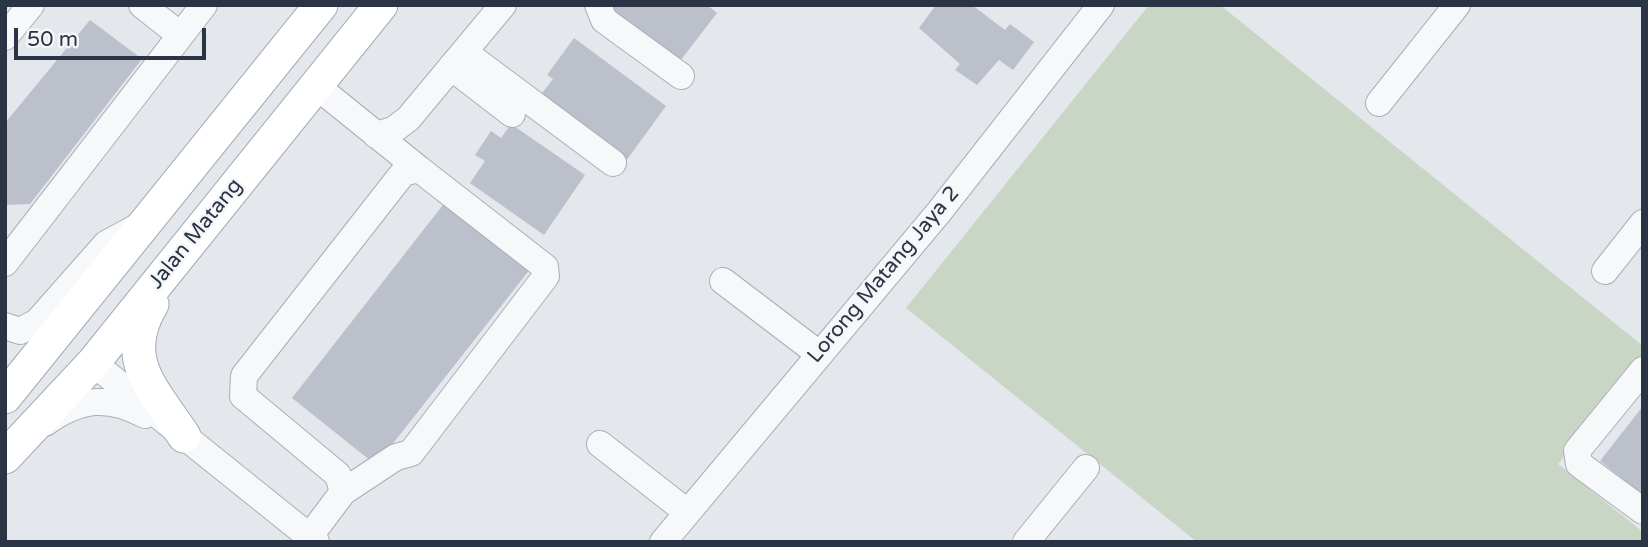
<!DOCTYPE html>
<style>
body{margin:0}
#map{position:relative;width:1648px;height:547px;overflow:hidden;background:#e4e7ec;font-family:"Varela Round",sans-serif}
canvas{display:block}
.frame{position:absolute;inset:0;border:7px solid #2b3445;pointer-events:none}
.scale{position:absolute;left:14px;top:28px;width:192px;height:32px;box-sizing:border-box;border:4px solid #2b3445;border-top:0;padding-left:9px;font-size:21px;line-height:24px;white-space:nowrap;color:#2b3445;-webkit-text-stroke:5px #f4f6f9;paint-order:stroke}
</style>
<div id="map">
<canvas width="1648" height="547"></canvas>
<div class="frame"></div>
<div class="scale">50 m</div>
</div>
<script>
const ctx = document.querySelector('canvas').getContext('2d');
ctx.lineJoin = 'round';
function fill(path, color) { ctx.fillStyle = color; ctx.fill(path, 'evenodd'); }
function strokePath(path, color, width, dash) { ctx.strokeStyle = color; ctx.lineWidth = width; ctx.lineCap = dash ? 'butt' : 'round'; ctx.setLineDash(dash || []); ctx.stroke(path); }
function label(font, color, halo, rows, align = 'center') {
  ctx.font = font + ' "Varela Round",sans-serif'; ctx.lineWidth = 5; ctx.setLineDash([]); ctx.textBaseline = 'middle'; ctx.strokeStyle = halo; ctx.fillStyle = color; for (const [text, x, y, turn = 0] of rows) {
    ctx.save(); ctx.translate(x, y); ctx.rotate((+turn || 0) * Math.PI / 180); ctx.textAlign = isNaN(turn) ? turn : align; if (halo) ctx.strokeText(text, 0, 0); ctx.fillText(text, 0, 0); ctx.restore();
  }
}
fill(new Path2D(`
 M1149,5H1220L1643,346V358L1558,464L1643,532V542H1197L906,308Z`), '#c9d6c5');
fill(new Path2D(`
 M609,5H707L717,13L677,65L605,10Z
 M936,5H972L1005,30L1010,24L1034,42L1013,70L999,60L977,85L955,70L960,64L919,28Z
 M90,20L142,59L30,204L5,205V123Z
 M574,38L666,106L626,161L539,97L553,79L547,75Z
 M511,124L585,175L544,235L470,183L485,161L475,155L491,131L501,138Z
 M446,201L531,268L376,465L292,398Z
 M1643,406V495L1600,461Z`), '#bbc0ca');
const minor = new Path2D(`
 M142,5L180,35
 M598,5L604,20L681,76
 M5,37L31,5
 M464,52L613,163
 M451,67L512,114
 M315,85L419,169
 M1379,103L1457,5
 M376,135L393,130L408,119L503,5
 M5,263L204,5
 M1605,271L1643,223
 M723,281L819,354
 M5,326L20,331L37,322L106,244L139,226
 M93,363L316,542
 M1643,370L1577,451L1579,464L1643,511
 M45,423C80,398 108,395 145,415
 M600,444L687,512
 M310,536L343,492L338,475L243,396L244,376L403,173L419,169L545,267L546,276L411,453L396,457L343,492
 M663,542L939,212L1101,5
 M1026,542L1086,468`);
const major = new Path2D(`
 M152,304C119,359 153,389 184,436
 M5,397L321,5
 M5,457L93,363L381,5`);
strokePath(minor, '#a9aeb7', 28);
strokePath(major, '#a3abb8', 35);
strokePath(minor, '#f7f8fa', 26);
strokePath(major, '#fff', 33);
label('21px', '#2b3445', '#f4f6f9', [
 ["Jalan Matang",196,234,-51],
 ["Lorong Matang Jaya 2",884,275,-50]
]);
</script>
